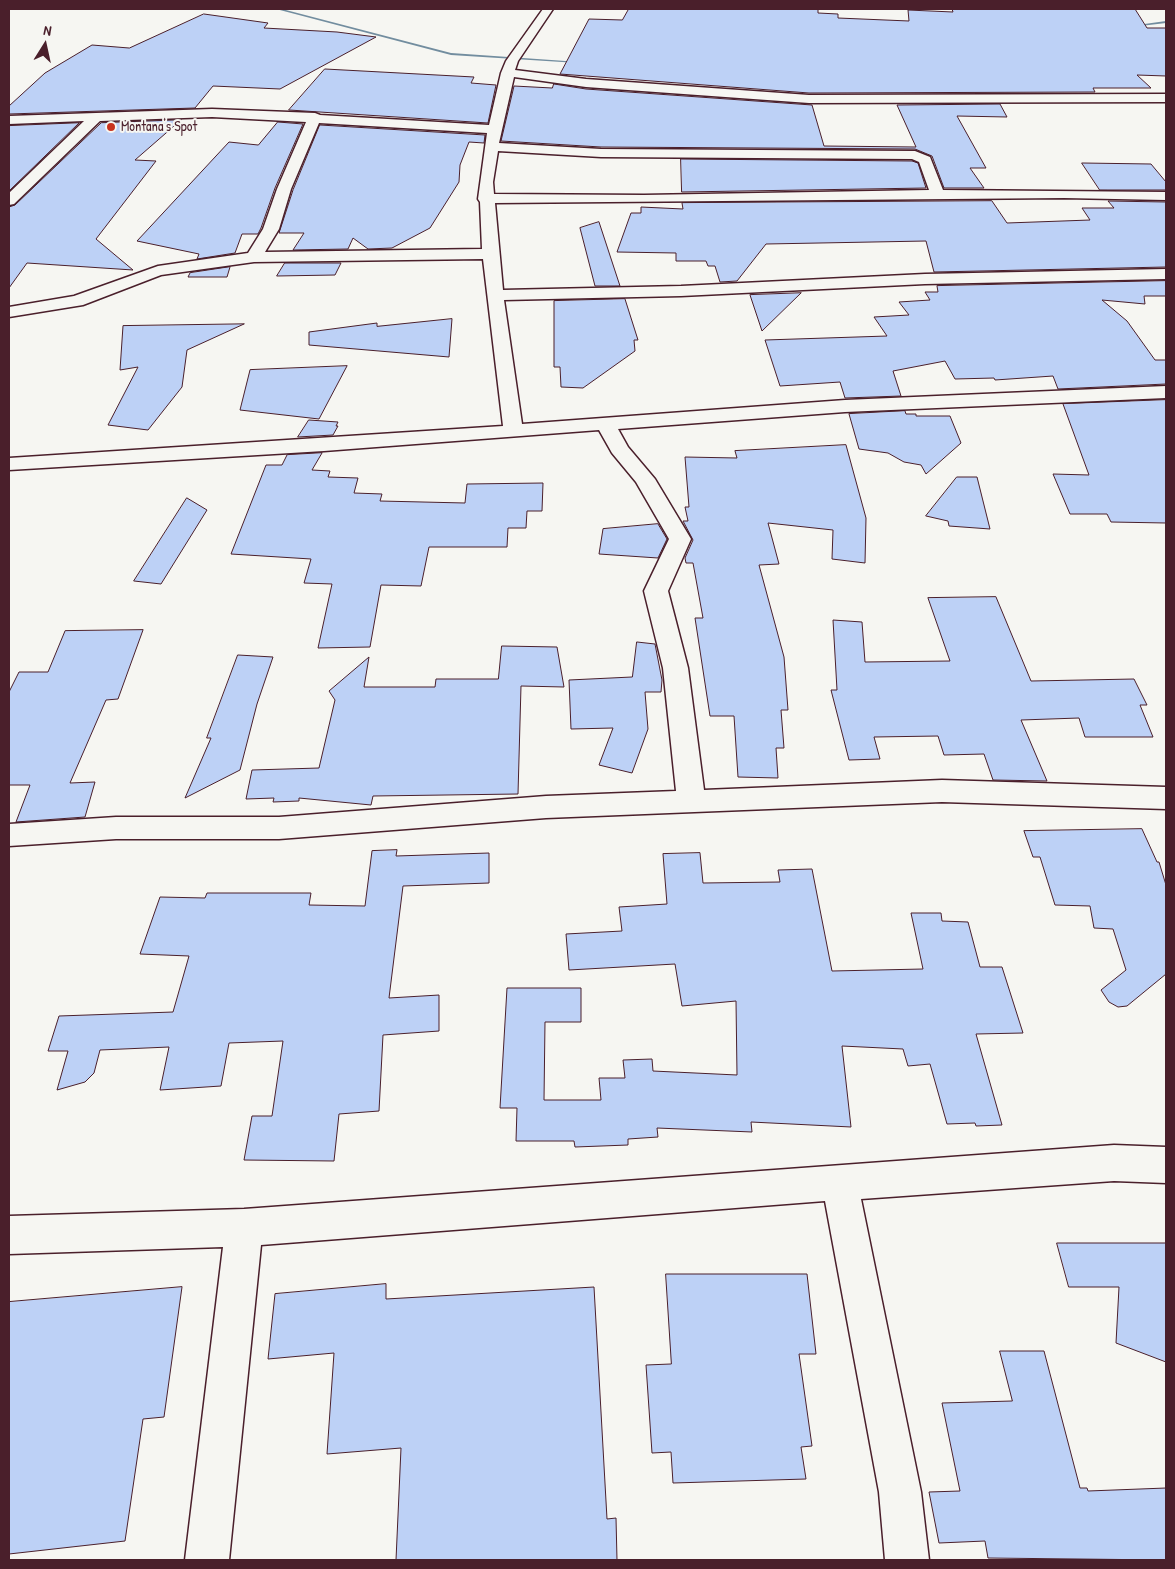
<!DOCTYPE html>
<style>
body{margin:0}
#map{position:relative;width:1175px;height:1569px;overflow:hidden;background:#f6f6f2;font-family:"Patrick Hand",sans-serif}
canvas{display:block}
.frame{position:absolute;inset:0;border:10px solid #4a1f2b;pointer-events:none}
.north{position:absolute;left:20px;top:20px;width:50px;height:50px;-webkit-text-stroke:4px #f6f6f2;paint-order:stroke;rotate:10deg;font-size:14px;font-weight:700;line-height:20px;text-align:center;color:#4a1f2b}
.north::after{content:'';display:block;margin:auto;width:18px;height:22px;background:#4a1f2b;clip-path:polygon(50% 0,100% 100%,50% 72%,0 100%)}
</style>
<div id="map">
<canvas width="1175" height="1569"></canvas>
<div class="frame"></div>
<div class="north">N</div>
</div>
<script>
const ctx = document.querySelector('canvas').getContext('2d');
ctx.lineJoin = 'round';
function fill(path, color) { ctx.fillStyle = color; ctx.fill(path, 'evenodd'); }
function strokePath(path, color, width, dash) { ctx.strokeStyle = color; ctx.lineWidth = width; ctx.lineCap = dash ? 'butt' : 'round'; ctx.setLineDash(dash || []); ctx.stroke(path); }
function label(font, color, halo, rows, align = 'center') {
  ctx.font = font + ' "Patrick Hand",sans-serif'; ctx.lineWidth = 4; ctx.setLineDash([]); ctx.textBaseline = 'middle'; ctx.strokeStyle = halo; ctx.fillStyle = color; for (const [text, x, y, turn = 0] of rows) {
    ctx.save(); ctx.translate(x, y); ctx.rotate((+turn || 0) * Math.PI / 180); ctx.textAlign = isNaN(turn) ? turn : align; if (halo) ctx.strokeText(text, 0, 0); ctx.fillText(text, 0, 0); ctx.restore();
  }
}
fill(new Path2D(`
 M276,9H282L451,53L580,62L578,63L451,55Z
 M1166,21V23L1132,27L1130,26Z`), '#728d9f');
const building = new Path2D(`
 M629,9H818V13L838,14V18L909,21L908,10L953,12L952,9H1135L1147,28H1166V76L1137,75L1151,88H1093L1095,92L809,93L560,74L589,19L622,20Z
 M204,14L268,23L264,28L337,32L376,37L280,89L213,86L195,108L9,114V106L45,73L92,45L129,48Z
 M325,69L474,77L471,83L496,85L488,123L289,110Z
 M554,84L586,89L812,105L824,146L916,147L897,105L1000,104L1007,117L957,116L986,168H970L984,188H944L932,156L915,149L601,147L501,141L514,86L552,88Z
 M181,120L135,160L156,161L96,239L133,270L27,263L9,288V207L15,205L101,123Z
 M278,122L303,124L275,188L261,228L258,234H242L235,253L197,259L199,254L137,241L229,142L258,145Z
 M79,123L9,191V126Z
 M320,125L485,135L484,143L469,142L460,165L459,182L430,228L392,248L368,249L353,238L348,249L293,250L304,233H279L293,190Z
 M681,159L912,161L918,163L926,188L682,192Z
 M1082,163L1151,164L1166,182V190H1100Z
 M992,201L1007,223L1090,220L1082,208H1114L1108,201L1166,202V267L934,272L926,241L766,244L737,281L720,282L715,266H708L706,261H676V253L617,252L631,213H641V207L683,209L682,203Z
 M599,222L620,286H595L580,228Z
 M285,263H341L335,275L277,276Z
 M230,267L227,277H188L190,273Z
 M1166,281V296H1144L1145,304L1102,300L1127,321L1155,360H1166V384L1058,389L1053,376L995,380L994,378L955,379L945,361L893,371L901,396L845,398L840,382L780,386L765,340L887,336L874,317L909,315L899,302L930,300L925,292H938L937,286Z
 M801,293L762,331L750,295Z
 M625,299L638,340H634L635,351L583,388L561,387L560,367H554V301Z
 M452,319L449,357L309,345V332L377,323V326Z
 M244,324L187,350L182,387L148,430L108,425L138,367L120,370L123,326Z
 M347,366L319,419L240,410L250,370Z
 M1166,400V523L1111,522L1107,514H1070L1053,474L1089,475L1063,404Z
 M905,411L906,414H916V416H950L961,443L926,474L921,465L904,462L888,453L859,449L849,414Z
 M309,420L338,422L336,426H338L333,435L298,437Z
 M846,445L866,518L865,563L832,559L833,530L768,523L779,564L759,565L784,657L788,710H781L784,748H776L778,778L738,777L734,716H710L695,618H703L693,563H686L685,558L693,540L683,521H688L685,507H689L685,457L737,458L735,451Z
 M322,453L312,470L330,471L328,477L358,478L354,493L382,494L380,501L465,503L467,484L543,483L542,511H527L526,528H508L507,547H429L421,586L381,585L370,647L318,648L332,584L304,583L311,559L231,554L266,465H282L287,455Z
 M957,477H977L990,529L949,526L948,521L926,516Z
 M187,498L207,510L161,584L134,581Z
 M658,524L667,539L658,558L599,554L603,529Z
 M996,597L1031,681L1134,679L1147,705H1140L1153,737H1085L1079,718L1021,720L1047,781L993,780L984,754L944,755L938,736L874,737L880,759L849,760L831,690H837L833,620L862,622L865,662L950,661L928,598Z
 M143,630L118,699L106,700L70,783L95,782L85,817L16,822L30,785H9V692L19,672H48L65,631Z
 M637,642L655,644L662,680L661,692H645L648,729L632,773L599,765L613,728L571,729L569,680L632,677Z
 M502,646L557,647L564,687L521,686L518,794L373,796L371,805L299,798V801L273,802L274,798L246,799L252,770L319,768L335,700L329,691L369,657L364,687H435L436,679H498Z
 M238,655L273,657L257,704L240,770L185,798L211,738H207Z
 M1142,829L1157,862H1159L1166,885V974L1127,1006L1118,1007L1109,1002L1101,990L1126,970L1113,929L1094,928L1090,906L1055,905L1040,857H1033L1024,831Z
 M397,850L396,856L489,853V883L403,886L389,998L439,995V1031L383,1035L379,1111L339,1114L334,1161L244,1160L252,1116H272L283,1041L229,1043L221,1086L160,1090L169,1047L100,1050L94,1073L85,1082L57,1090L68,1051H48L59,1016L173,1012L189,956L140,954L160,897L205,898L207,893H311L309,905L365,906L372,851Z
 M700,853L703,883L780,882L778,870L812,869L832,971L923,969L911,913H941L942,921L968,922L980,967H1002L1023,1033L976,1034L1002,1125L976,1126L975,1123L947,1124L930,1064L908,1066L903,1049L842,1046L851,1127L751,1122L752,1132L657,1128L658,1137L628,1139V1145L575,1147L574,1141H516L517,1108H500L507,988H581V1022H545L544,1100H601L599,1078H625L623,1060L652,1059L653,1071L737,1075L736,1001L682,1006L675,964L569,970L566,934L622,931L619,907L667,904L663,854Z
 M1057,1243H1166V1362L1116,1343L1119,1287H1069Z
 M666,1274H807L816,1354H799L812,1446L801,1447L806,1479L673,1483L671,1452L652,1453L646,1365L671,1364Z
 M386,1284V1299L594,1287L607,1519L616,1518L617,1560H396L401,1448L327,1454L334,1353L268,1359L275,1294Z
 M182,1287L164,1417L143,1419L125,1541L9,1554V1302Z
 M1000,1351H1044L1080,1488H1087L1088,1491L1166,1488V1560L988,1558L985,1541L939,1543L929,1492L960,1491L942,1403L1012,1401Z`);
fill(building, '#bdd1f6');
strokePath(building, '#4a1f2b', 1);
const minor = new Path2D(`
 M543,9H553L518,61L515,70L586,79L809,95L1166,94V102L809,103L586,87L514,77L499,143L601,149L915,151L930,157L943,190L1166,192V200L1064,198L495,203L503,290L681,286L925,274L1166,269V279L925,284L681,296L504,300L522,424L845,400L1166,386V398L845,412L618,429L628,447L655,479L691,539L668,591L688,668L704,790L942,780L1166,787V809L942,802L546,818L279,839H116L9,846V824L116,817H279L546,796L676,791L663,668L644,591L669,539L636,482L612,453L599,430L324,451L9,470V458L503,426L483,259L254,262L161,275L83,305L9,317V307L74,296L158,266L248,253L263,229L277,189L306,122L212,117L100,121L14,204L9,205V193L84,121L9,124V116L212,109L315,113L320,115L489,125L501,73L506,61ZM319,123L487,133L478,199L480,202L482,249L265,252L279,229L291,189ZM498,151L601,157L912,159L919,162L929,190L644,195L494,194L493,182Z
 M1114,1145L1166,1147V1183L1114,1181L861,1199L921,1492L929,1560H885L879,1492L825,1201L261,1245L229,1560H185L223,1247L9,1254V1216L244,1209Z`);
strokePath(minor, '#4a1f2b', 3);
fill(minor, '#f6f6f2');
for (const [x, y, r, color] of [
 [111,127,5,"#c8321e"]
]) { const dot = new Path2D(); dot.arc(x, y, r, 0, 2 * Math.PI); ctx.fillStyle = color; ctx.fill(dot); strokePath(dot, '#f6f6f2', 2); }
label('14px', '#4a1f2b', '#f6f6f2', [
 ["Montana's Spot",121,127]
], 'left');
</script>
